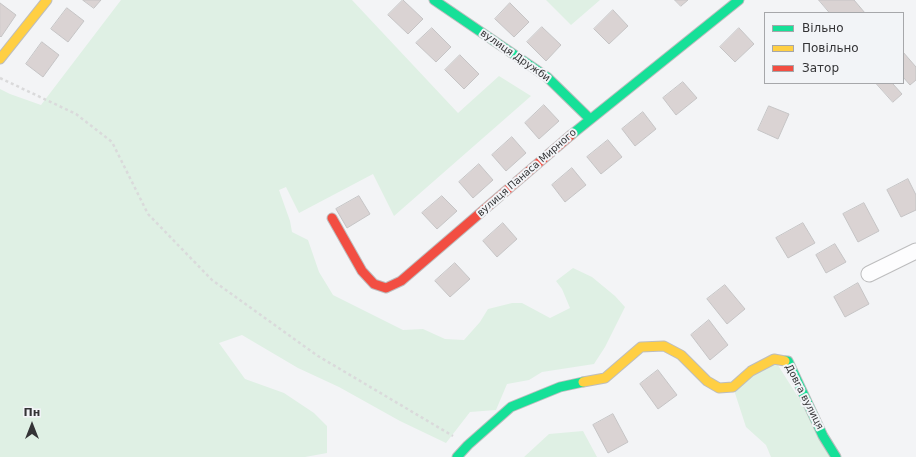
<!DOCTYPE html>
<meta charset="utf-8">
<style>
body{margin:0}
#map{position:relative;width:916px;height:457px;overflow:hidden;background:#f3f4f6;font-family:"DejaVu Sans",sans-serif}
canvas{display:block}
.legend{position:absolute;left:764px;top:12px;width:140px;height:72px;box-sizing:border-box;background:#f2f4f7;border:1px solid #a6a7aa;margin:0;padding:5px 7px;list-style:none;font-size:12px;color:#343436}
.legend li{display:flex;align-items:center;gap:8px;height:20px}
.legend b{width:20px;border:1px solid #a6a7aa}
.north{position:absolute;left:12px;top:405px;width:40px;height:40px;-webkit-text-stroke:3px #f2f4f7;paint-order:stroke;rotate:0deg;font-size:11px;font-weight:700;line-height:16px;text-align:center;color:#343436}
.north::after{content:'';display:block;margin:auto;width:14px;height:18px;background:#343436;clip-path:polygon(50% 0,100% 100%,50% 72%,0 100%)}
</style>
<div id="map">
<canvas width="916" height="457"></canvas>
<ul class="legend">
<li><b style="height:5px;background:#16e098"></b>Вільно</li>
<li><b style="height:5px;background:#ffcf43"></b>Повільно</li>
<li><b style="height:5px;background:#f24e42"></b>Затор</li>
</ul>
<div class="north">Пн</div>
</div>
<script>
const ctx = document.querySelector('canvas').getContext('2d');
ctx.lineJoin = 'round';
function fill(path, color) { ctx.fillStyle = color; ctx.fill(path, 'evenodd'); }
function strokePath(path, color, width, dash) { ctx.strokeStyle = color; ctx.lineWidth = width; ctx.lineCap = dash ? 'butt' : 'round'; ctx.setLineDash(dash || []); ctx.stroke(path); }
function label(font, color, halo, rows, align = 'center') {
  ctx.font = font + ' "DejaVu Sans",sans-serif'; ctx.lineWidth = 4; ctx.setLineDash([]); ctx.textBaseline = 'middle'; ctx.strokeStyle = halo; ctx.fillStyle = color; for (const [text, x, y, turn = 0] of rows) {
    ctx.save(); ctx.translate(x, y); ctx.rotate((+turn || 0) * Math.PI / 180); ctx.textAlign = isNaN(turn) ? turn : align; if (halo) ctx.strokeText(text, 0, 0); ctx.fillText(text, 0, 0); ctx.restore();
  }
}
fill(new Path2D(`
 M121,0H352L458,113L499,76L531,96L394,216L373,174L299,213L286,187L279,190L290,221L292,232L308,240L319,272L333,295L403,330L423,329L445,339L464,340L480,322L488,309L512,303H522L550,318L570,308L562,289L556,281L573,268L592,277L615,296L625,307L605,347L594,364L542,372L529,380L507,384L496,410L470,412L446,443L400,421L339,387L298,368L242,335L219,343L245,379L284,393L314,413L327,426V453L305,457H0V89L10,94L41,105Z
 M546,0H600L571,25Z
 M774,359L836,457H771L766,445L746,427L733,387Z
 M583,431L597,457H524L549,434Z`), '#dff0e4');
const building = new Path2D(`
 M83,0H101L94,8Z
 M403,0L423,19L408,34L388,15Z
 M675,0H688L681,6Z
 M819,0H854L865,13H830Z
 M0,3L16,15L1,37L0,36Z
 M510,3L529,22L514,37L495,19Z
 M67,8L84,21L68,42L51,29Z
 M613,10L628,26L609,44L594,29Z
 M542,27L561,45L546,61L527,42Z
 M432,28L451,47L436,62L416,43Z
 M739,28L754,44L735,62L720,47Z
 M42,42L59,55L43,77L26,64Z
 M903,52L916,67V80L910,85L903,77Z
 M460,55L479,74L464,89L445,70Z
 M683,82L697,98L676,115L663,98Z
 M876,83H894L893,84L902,94L893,102Z
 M544,105L559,121L539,139L525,123Z
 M769,106L789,114L778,139L758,130Z
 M643,112L656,129L635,146L622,129Z
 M512,137L526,153L506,171L492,155Z
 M608,140L622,157L601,174L587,157Z
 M479,164L493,180L473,198L459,182Z
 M572,168L586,185L565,202L552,185Z
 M908,179L916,195V210L901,217L887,190Z
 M359,196L370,214L347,228L336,209Z
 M442,196L457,211L437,229L422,213Z
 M864,203L879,231L858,242L843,214Z
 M503,223L517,239L497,257L483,241Z
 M803,223L815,243L788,258L776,238Z
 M835,244L846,262L826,273L816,255Z
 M455,263L470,279L450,297L435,281Z
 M858,283L869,304L845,317L834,297Z
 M725,285L745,309L727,324L707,299Z
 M709,320L728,345L710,360L691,335Z
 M658,370L677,395L658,409L640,384Z
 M613,414L628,442L608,453L593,425Z`);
fill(building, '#dad3d3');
strokePath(building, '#c5c4c5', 1);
const street = new Path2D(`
 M869,274L916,251`);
const fast = new Path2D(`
 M434,0L547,77L590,119
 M571,135L739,0
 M785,361H788L823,436L836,457
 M457,457L468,445L511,407L560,387L583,382`);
const slow = new Path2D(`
 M0,59L47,0
 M583,382L605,378L641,347L664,346L681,355L707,381L719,388L733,387L751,371L774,359L785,361`);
const jam = new Path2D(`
 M332,218L362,271L374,284L386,288L401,281L571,135`);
strokePath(street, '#bdbdbe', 17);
strokePath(fast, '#bdbdbe', 11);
strokePath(slow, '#bdbdbe', 11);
strokePath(jam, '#bdbdbe', 11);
strokePath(new Path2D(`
 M0,78L76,114L112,142L148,214L212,280L318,356L453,436`), '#dadadb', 2.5, [3, 3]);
strokePath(street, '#fdfdfe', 15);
strokePath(fast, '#16e098', 9);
strokePath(slow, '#ffcf43', 9);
strokePath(jam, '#f24e42', 9);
label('10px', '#343436', '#f2f4f7', [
 ["вулиця Дружби",515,56,35],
 ["вулиця Панаса Мирного",527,173,-41],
 ["Довга вулиця",804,397,63]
]);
</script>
